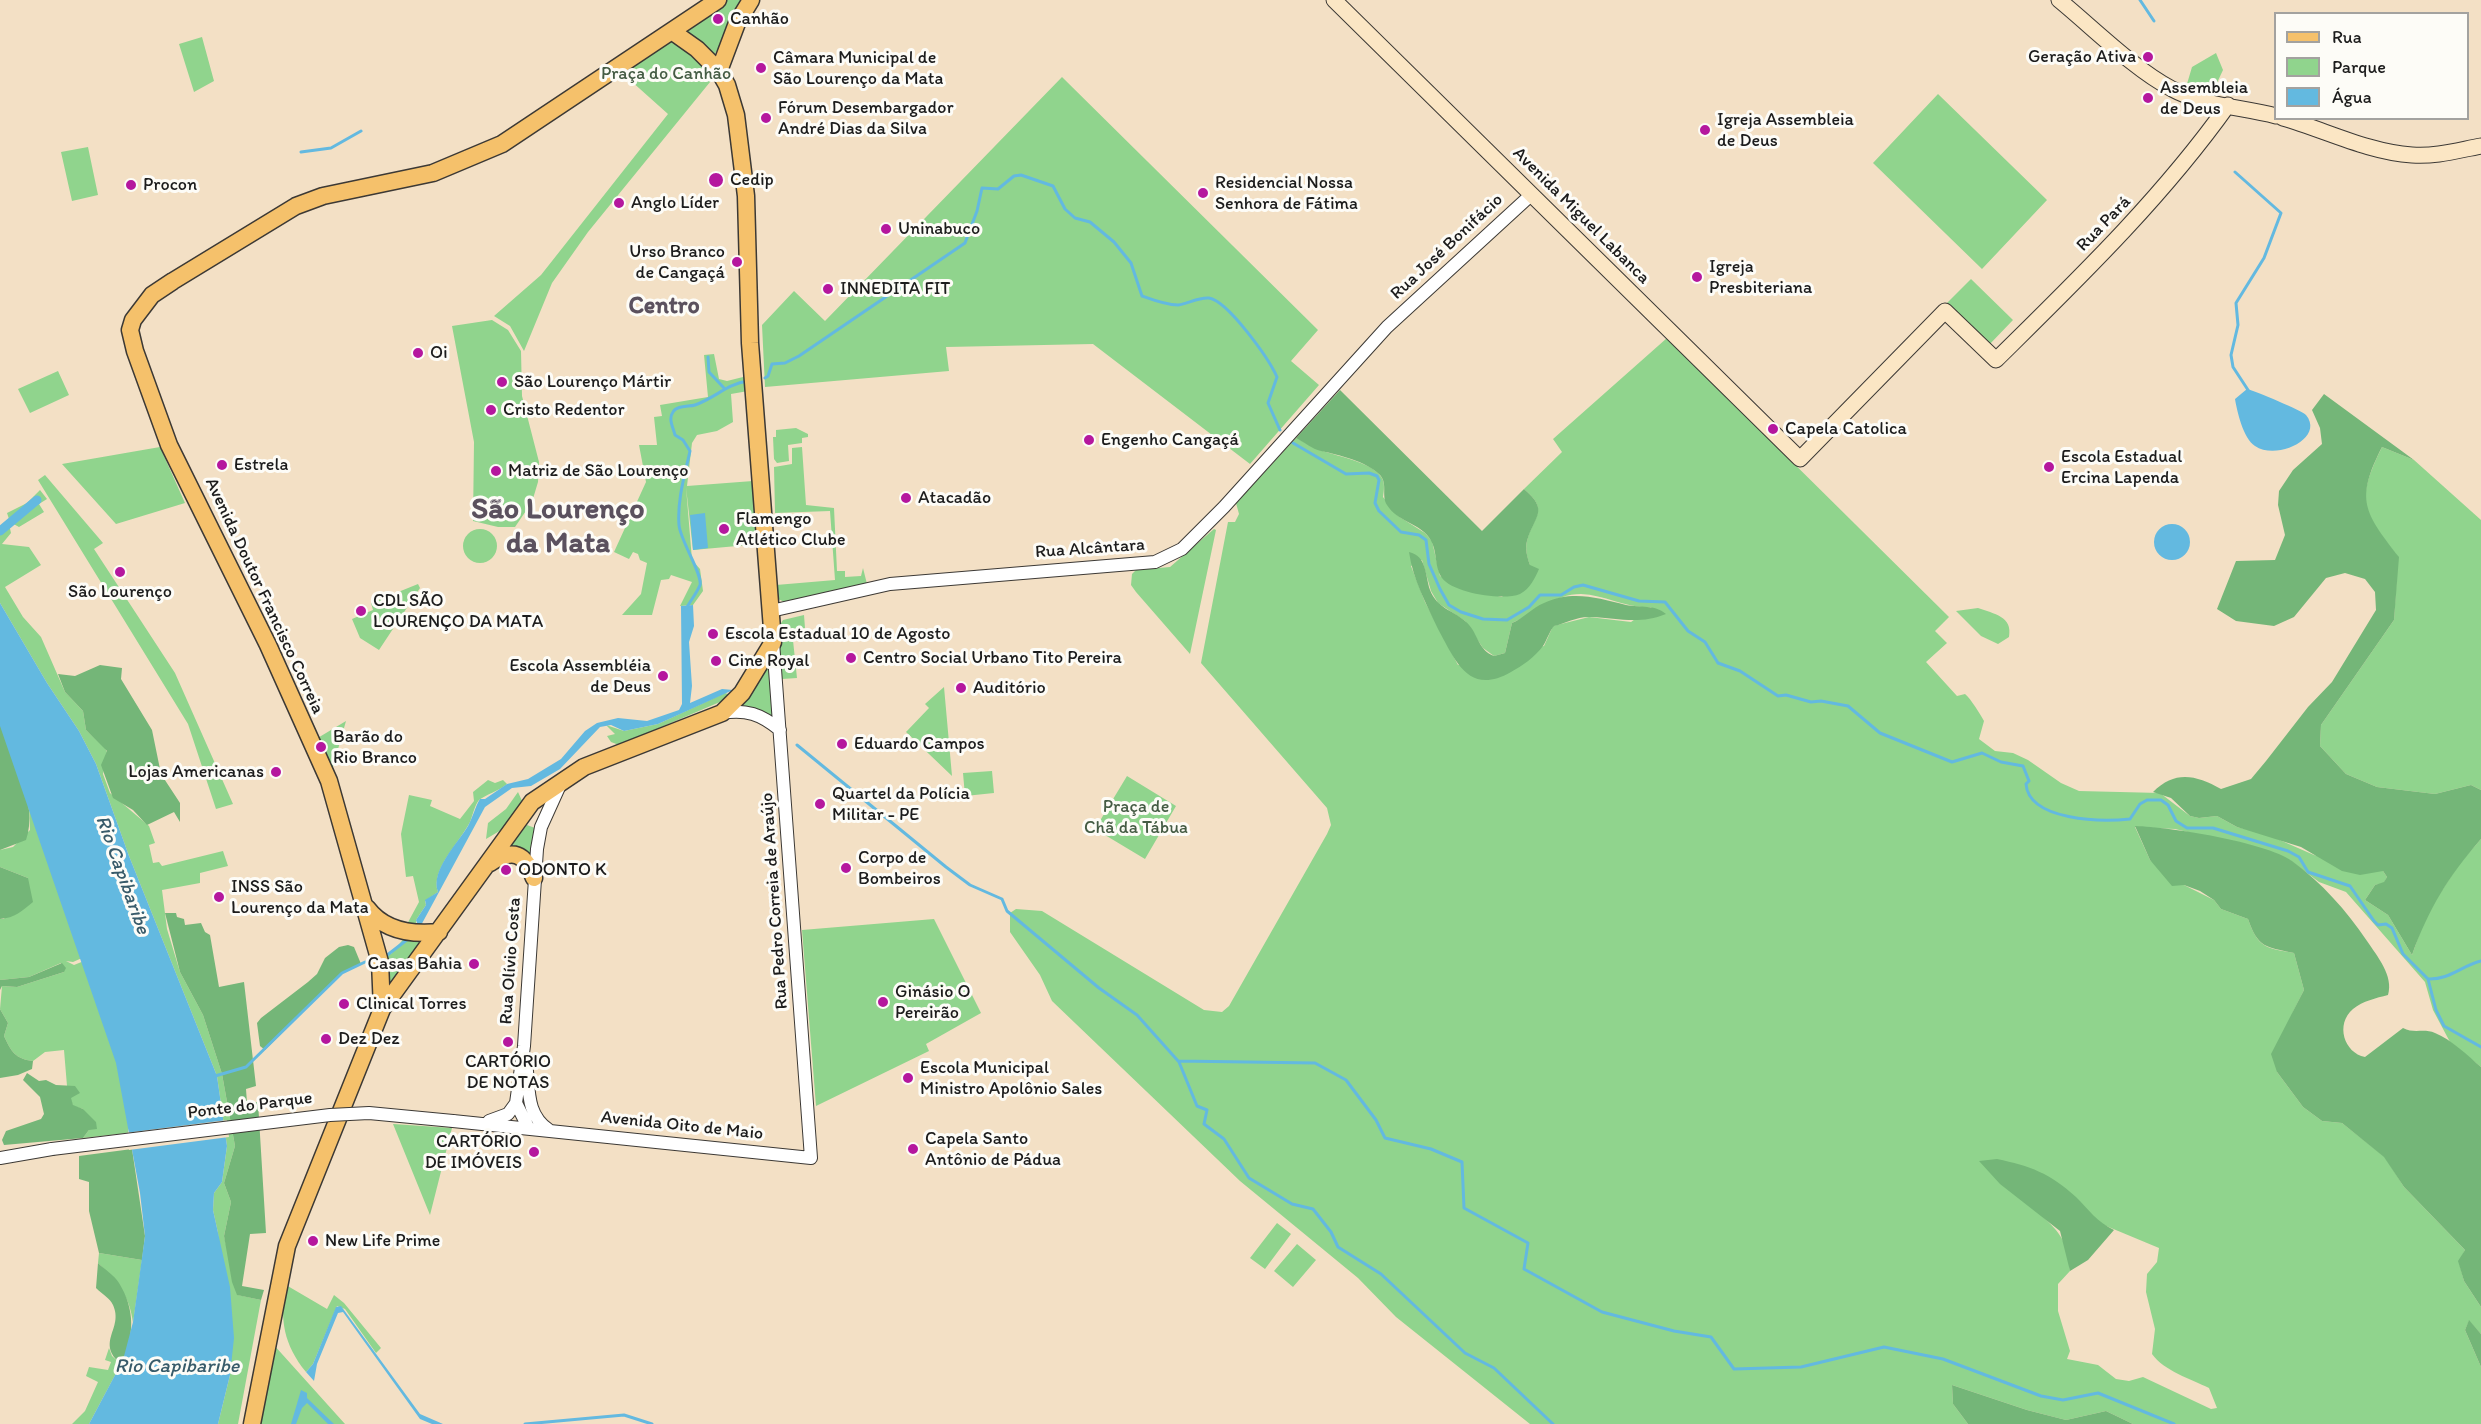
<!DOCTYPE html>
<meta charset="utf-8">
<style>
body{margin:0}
#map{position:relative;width:2481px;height:1424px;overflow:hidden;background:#f3e0c5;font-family:Itim,sans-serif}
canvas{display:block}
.legend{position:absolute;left:2274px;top:12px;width:195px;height:108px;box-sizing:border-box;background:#fdfcf7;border:2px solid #a3a29f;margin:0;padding:8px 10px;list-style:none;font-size:18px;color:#1c1c1c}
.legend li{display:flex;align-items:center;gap:12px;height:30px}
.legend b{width:30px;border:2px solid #a3a29f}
</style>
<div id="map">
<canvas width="2481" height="1424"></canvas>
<ul class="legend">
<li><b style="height:8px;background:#f5c16b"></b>Rua</li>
<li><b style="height:16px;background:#90d48d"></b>Parque</li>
<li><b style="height:16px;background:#63b9e0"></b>Água</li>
</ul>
</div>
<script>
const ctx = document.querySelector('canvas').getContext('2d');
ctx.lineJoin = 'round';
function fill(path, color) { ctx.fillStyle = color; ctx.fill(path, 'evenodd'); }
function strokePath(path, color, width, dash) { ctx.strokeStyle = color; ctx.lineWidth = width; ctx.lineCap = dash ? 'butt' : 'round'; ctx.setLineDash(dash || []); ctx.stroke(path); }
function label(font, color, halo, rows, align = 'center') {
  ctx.font = font + ' Itim,sans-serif'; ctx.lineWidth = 6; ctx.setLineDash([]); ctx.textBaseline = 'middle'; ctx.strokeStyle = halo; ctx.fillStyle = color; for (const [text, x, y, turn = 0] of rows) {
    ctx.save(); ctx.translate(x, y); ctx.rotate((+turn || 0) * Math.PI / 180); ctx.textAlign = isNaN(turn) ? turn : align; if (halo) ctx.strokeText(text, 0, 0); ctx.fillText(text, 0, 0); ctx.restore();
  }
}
fill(new Path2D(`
 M727,0H747L710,62L719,71L588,232L552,283L524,351L510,326L494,316L541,275L668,114L621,72Z
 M202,37L214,81L194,92L179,44Z
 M2216,53L2223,70L2208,102L2184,94L2192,67Z
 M1062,77L1318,330L1291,361L1319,385L1250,464L1093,344L946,347L949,371L765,387L762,325L794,291L825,321Z
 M1938,94L2047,200L1982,269L1873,163Z
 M88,147L98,195L72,201L61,152Z
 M1971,279L2013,320L1988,346L1945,305Z
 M492,320L508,330L521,351L522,396L539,462L538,482L532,502L515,527H498L473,521L474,442L452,326Z
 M1667,338L1949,617L1935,631L1947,643L1926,662L1957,696L1965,694C1971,699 1980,714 1984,721L1979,739L1995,751L2013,753L2028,760L2061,783L2079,791L2160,793L2190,816L2199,818L2217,816L2237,827L2266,834L2314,855L2375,871H2383L2387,877L2384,883L2375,885L2365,900L2388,915L2412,955L2426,915L2459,864L2481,839V1067L2450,1042L2433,1010L2425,982L2346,892L2319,882L2291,861L2268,851L2175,829L2135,827L2150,860L2184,885L2214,900L2221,909L2248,919C2258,948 2266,948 2294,953L2304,990L2293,1012L2277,1072L2303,1107L2322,1121L2342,1123L2385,1157L2404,1187L2465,1250L2459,1262L2464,1281L2481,1307V1334L2469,1321L2465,1330L2481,1367V1424H2133L2106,1411L2066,1420L2027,1410L1952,1385L1953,1404L1968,1424H1530L1396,1317L1358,1278L1240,1181L1052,1001L1040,975L1010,932V913L1016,909L1042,911L1204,1010L1222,1012L1229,1006L1327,834L1331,825L1327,808L1201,663L1228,522H1235L1239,514L1236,503L1296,438C1303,441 1310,446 1317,449C1334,456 1372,461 1382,478C1385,484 1384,490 1383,497L1398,516L1425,533L1432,541L1440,576L1484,593L1502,597L1530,565C1527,558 1525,548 1527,541C1533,516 1550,511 1524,489L1562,452L1553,439ZM1422,560L1431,591L1438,603L1465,621L1483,648L1494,656L1505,653L1512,623C1535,613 1554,594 1581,594C1606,595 1627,609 1652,607L1631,622L1589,617L1553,626L1544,646L1458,665L1425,602L1411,566ZM2074,1196L2099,1223L2159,1248L2157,1262L2147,1274L2146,1292L2155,1329L2152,1354C2164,1371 2191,1379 2209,1388L2217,1408L2211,1409L2143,1377L2129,1381L2116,1379L2098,1365L2067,1359L2070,1351L2058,1311V1284L2070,1271C2068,1243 2061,1233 2041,1215Z
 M714,354L719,379L727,381L747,376L748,391L731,394L733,422L717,431L697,435L692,443L687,486L753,481L759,544L693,550L686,487L692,560L700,569L703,591L693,605L680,606L692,582L671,575L669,579L661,580L652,615H622L641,594L647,563L640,560L638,554L633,552L629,559L614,552L646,482L639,445H657L654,417L662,416L660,405L708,397L704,355Z
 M58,371L69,395L30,413L18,389Z
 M796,428L808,434V437L802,438V443L788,445L789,461L777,463L774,459L773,437H776V430Z
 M160,447L185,503L116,524L62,464Z
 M802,447L806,505L834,508L837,571H845V577L861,576L863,568L867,584L789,604L778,599L776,585L835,580L830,511L775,513L774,467L792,464V448Z
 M2382,447L2414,460L2481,520V790L2471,785L2435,794L2377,787L2346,774L2320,746L2321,725L2394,620L2398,557C2362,510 2355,502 2382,447Z
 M45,475L103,543L94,549L175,673L233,804L216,809L188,724L38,480Z
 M40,490L47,499L39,504L44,512L19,527L10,522L7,513L27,503Z
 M9,524L11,533L2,544L29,547L41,565L5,587L23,617L41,637L65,692L83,711L86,730L105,748L107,752L103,774L110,793L149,826L155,843L149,845L153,863L159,862L162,866L223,851L228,866L200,873V883L162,890L167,929L180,972L203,1015L222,1074L235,1146L224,1183L231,1202L224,1236L238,1295L261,1300L238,1424H218L230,1375L218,1233L213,1210L214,1193L222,1182L227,1146L217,1076L129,856L96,764L79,731L47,683L0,603V527Z
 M1214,529L1216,530L1190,654L1136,592L1131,585L1132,574L1136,570L1170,567Z
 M463 546a17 17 0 1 1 34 0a17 17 0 1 1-34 0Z
 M418,584L420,588L379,650L360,638L352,619L373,610L371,603Z
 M1978,608C1994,614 2013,616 2009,637L1998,644L1981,636L1956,611Z
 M804,615L805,628L792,631L797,678L782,679L778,628L783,620Z
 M769,663L774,721L737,708Z
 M944,687L952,776L906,732L929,708L925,704Z
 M725,693L734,696L619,745L611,742L607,736L615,734L606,725L624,731L658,724Z
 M346,721L329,781L311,742Z
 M992,771L994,793L965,796L963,773Z
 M1127,776L1176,806L1145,859L1095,829Z
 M488,780L495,783L503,780L507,784C499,791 485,795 479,800C475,804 472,817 470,822C460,842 430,870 438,892L425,901L426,905L416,920V926H406L419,902L413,876L406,877L401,834L409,795L432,800L430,806L460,819L474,801L473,792Z
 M518,792L523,803L508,826L486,839L488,823L506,809Z
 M29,806L82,958L73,962L66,961L74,965L84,961L115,1030L129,1119L128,1133L83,1138L89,1130L83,1109L73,1106L70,1098L75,1086H67L64,1050L45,1052L33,1061C15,1059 11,1051 4,1036L8,1023L0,1009L2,986L17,987L64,972L61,963L29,977L0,980V919H4L28,878L0,867V850L13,847L30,830Z
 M527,825L535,828L533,857L510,847Z
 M934,919L981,1013L926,1044L929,1051L816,1106L802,930Z
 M405,937L433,940L387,1003L385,953L391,954Z
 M393,1124L452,1128L430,1215Z
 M1277,1223L1291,1234L1265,1269L1250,1258Z
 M1297,1244L1316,1260L1293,1287L1274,1271Z
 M99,1253L142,1260L133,1323C130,1296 117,1281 98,1263Z
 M286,1285L327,1309L334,1295L344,1303L381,1348L376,1353L345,1309L337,1306L313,1364L306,1372C284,1345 279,1319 286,1285Z
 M273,1344L345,1424H260Z
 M109,1348L112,1356L121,1364L89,1424H72L85,1411L98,1382L86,1376L89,1367L108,1370L111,1362L105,1360Z`), '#90d48d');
fill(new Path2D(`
 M1340,390L1482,531L1524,489C1550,511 1534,516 1527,541C1525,548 1527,557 1530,565L1539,569C1535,578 1530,589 1520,594C1503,601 1453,593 1442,578C1433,565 1439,548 1427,535C1417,523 1397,521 1387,505C1381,496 1388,484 1380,475C1366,461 1339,455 1321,451C1312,449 1304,442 1296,438Z
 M2324,394L2414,460L2382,447C2355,500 2364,512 2399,557L2394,620L2321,725L2320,746L2346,774L2377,787L2435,794L2471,785L2481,790V839C2448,877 2429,908 2412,955L2388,915L2365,900L2375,885L2384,882L2387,877L2383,871L2360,875L2342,871L2301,847L2237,827L2217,816L2199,818L2190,816L2171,798L2153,792C2175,770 2196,775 2221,789L2251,779L2266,761L2308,707L2332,682L2376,610L2375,592L2365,579L2345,573L2326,578L2294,617L2274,626L2236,621L2217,609L2236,561L2275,560L2285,535L2278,505L2279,491L2293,470L2322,444L2320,428L2312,410Z
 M1409,552C1427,556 1425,575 1430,590C1437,608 1452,610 1465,621C1478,631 1477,650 1494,656L1505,653L1512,623C1524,618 1532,608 1544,603C1573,590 1597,598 1626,605C1641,608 1654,604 1666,614C1639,625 1618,618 1591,617C1578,616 1566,623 1554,626C1549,632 1547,640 1543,646C1535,657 1522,666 1511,672C1469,696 1456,662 1438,629C1426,603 1413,580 1409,552Z
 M100,665L122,668L121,679L152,730L161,774L180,803V822L174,812L147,825L133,810L113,798L101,765L107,751L86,730L83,711L65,692L58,674L75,676Z
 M0,711C12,743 39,807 26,840L0,850Z
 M2135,826C2170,827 2265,842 2292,861C2322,883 2346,910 2367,941C2377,956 2394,976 2388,995C2376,998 2363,1001 2353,1009C2335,1024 2344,1053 2365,1057L2403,1028C2414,1034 2424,1028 2435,1033C2452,1040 2467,1055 2481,1067V1307L2464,1281L2458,1261L2465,1250L2404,1187L2384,1157L2342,1123L2322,1121L2303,1107L2277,1072L2271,1054L2304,990L2294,953C2266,947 2258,948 2248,919L2221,909L2214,900L2200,891L2184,885L2172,886L2150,860Z
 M0,867L28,878L33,902C22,911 15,918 0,919Z
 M165,913H176L177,917L184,919L185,925L201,923L205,932L210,935L219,987L244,982L256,1086L246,1089L247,1103L258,1102L266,1233L250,1234L242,1286L264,1290L261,1300L237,1295L232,1282L224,1236L231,1202L224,1183L235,1146L222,1074L203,1015L180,972Z
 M348,945L354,947L361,964L342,973L265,1050L260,1046L257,1023L261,1018L308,982L317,974L325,958L339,947Z
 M62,963L66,968L64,972L17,987L2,986L0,990V980L29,977Z
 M0,1009L8,1023L4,1036C11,1051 15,1059 33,1061L32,1069L18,1075L0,1078Z
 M27,1073L39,1081L46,1080L56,1085L75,1086L80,1093L71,1098L73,1105L83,1109L96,1122L97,1129L89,1130L83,1138L4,1145L2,1140L6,1131L41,1119L44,1114L40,1097L23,1080Z
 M132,1149L145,1236L142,1260L99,1253L89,1211V1182L79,1179V1156Z
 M1997,1159C2030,1166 2050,1173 2076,1197C2089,1210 2097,1222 2114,1230L2088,1260L2070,1271L2060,1231L2000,1184L1979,1161Z
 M98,1263C104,1269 114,1275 119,1283C135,1309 135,1336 121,1364C95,1342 124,1329 113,1305C110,1298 102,1294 96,1288Z
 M2469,1320L2481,1334V1367L2465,1330Z
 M1952,1385L2027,1410L2066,1420L2106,1411L2133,1424H1968L1953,1404Z`), '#74b678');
fill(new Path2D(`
 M2247,389C2255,391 2303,411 2306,415C2325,438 2277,461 2255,446C2243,438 2237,411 2235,399Z
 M705,513L708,548L693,550L690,515Z
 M2154 542a18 18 0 1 1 36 0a18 18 0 1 1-36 0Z
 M0,603L47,683L79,731L96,764L129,856L217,1076L227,1146L222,1182L214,1193L213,1210L230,1287L234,1338L230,1375L218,1424H89L123,1360L133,1322L145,1236L140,1193L116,1063L0,726Z
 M693,605L694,626L689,642L692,686L690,703L722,689L733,690L658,724L624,731L611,725L600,727L560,769L531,786L512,788L485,807L419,929L416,920L426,905L425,900L438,892C430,871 457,844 468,826C473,817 475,807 480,799H485L507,784L528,779L561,759L585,731L597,723L618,718L647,721L679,710L682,704L681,606Z
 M341,1306L420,1414L443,1424H432L420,1419L343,1312L338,1313L317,1364L314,1381L306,1372L313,1364L336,1307Z
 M301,1390L307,1393V1398L334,1424H328L307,1403L302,1408L296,1424H291Z`), '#63b9e0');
fill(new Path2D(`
 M227,1120L229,1137L129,1150L125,1133Z`), '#f3e0c5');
strokePath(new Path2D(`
 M2140,0L2154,21
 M301,152L331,148L361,131
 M2235,172L2281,213L2264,258L2236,303L2238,325L2231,355L2233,367L2248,390
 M708,357L709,372L724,388
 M765,378L768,376L772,364L785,363L799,356L965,243L977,211L982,188L998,189L1014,176L1021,175L1053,186L1065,209L1075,218L1090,222L1114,242L1131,263L1142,296C1153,300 1166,305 1178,305C1188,304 1198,297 1209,298C1228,301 1269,359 1277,377L1268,403L1280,430
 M1293,443L1346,474L1369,473L1377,476L1379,480L1375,503L1379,511L1401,532L1419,535L1426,540L1429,564L1440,589L1449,605L1461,612L1483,619L1507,620L1529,607L1540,595H1561L1574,587L1583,585L1639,601L1665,602L1688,631L1705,642L1718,663L1740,671L1778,696L1786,695L1811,702L1821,701L1848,706L1880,733L1952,762L1982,753L2001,762L2023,766L2029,781L2026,784C2029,821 2102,822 2130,819L2140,804L2147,800H2161L2168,805L2176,821L2187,828H2213L2288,851L2299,857L2308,872L2350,886L2374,921L2378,925L2386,924L2392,928L2403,954L2428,979L2436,1010L2444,1026L2481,1047
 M686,609C690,601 697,593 700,585C703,575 680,540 679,525C677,500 685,474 690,451L683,440L675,435C673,427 668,419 673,412C677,405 689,407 695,405C715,398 727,384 748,381
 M797,745L946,867L970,885L1002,899L1007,911L1099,988L1137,1015L1179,1062L1197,1106L1207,1110L1204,1124L1224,1139L1249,1178L1292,1204L1313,1209L1331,1232L1338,1247L1381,1274L1465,1353L1494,1368L1553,1424
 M386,956L408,939
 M2428,979C2449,980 2461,966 2481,961
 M1178,1061L1315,1063L1346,1080L1376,1120L1385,1138L1431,1149L1462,1162L1464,1208L1528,1243L1524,1269L1602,1312L1674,1331L1711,1337L1734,1369L1801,1367L1884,1347L1943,1359L2041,1396L2063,1400L2098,1393L2174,1424
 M215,1076L246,1067L342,973L365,962
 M525,1424L624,1415L652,1424`), '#63b9e0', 3);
strokePath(new Path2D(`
 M0,531L37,500`), '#63b9e0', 9);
const tertiary = new Path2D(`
 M771,611L890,584L1155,562L1182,549L1224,507L1387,327L1532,194
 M722,713C746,709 761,714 780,730
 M527,1071C529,1094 528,1116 549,1130
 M453,1121L811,1158L773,642
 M489,1121L508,1114L516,1103
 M528,1127L516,1103L524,1046L537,849L541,827L560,785
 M0,1158L52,1149`);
const secondary = new Path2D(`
 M1334,0L1800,459L1945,311L1996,360C2078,279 2161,199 2228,105
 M2059,0C2092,27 2135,70 2172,89C2203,106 2242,107 2276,116
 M2283,118C2325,130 2368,152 2412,155C2435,157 2459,150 2481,146`);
const primary = new Path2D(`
 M719,71L737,23L751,0
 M490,863C513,848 525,853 534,878
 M367,908C384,931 411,935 439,932
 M382,1009L380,962L329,781L268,645L169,445L135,351L130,330L133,320L152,295L173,281L296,206L323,196L433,173L502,144L718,0
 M252,1424L287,1246L382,1009L532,802L584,767L722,713L742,693L773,642L750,343L746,196L736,115L727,85L719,71L697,49L673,32`);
strokePath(tertiary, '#3c3935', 14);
strokePath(secondary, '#3c3935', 17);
strokePath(primary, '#3c3935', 19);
strokePath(tertiary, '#fff', 12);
strokePath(secondary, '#fbe6c4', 15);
strokePath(primary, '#f5c16b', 16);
const tertiaryBridge = new Path2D(`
 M52,1149L330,1115L369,1113L453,1121`);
strokePath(tertiaryBridge, '#3c3935', 14, []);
strokePath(tertiaryBridge, '#fff', 12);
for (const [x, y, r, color] of [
 [718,19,6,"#b5179e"],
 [2148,57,6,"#b5179e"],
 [761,68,6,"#b5179e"],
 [2148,98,6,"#b5179e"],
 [766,118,6,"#b5179e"],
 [1705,130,6,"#b5179e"],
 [716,180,8,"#b5179e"],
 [131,185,6,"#b5179e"],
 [1203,193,6,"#b5179e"],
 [619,203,6,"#b5179e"],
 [886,229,6,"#b5179e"],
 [737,262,6,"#b5179e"],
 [1697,277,6,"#b5179e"],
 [828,289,6,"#b5179e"],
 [418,353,6,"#b5179e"],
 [502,382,6,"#b5179e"],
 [491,410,6,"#b5179e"],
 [1773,429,6,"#b5179e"],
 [1089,440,6,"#b5179e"],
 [222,465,6,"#b5179e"],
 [2049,467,6,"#b5179e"],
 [496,471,6,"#b5179e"],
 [906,498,6,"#b5179e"],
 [724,529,6,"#b5179e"],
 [120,572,6,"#b5179e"],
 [361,611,6,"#b5179e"],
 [713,634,6,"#b5179e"],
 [851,658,6,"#b5179e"],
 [716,661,6,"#b5179e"],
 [663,676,6,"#b5179e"],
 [961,688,6,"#b5179e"],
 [842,744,6,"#b5179e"],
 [321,747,6,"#b5179e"],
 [276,772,6,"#b5179e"],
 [820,804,6,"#b5179e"],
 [846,868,6,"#b5179e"],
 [506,870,6,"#b5179e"],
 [219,897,6,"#b5179e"],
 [474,964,6,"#b5179e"],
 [883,1002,6,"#b5179e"],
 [344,1004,6,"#b5179e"],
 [326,1039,6,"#b5179e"],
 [508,1042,6,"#b5179e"],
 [908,1078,6,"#b5179e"],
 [913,1149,6,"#b5179e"],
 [534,1152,6,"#b5179e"],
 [313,1241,6,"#b5179e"]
]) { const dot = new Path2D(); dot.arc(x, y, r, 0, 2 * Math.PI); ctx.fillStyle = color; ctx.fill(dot); strokePath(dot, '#fdfcf7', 2); }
label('18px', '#1c1c1c', '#fdfcf7', [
 ["Canhão",730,19],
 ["Geração Ativa",2136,57,"right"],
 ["Câmara Municipal de",773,58],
 ["São Lourenço da Mata",773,79],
 ["Assembleia",2160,88],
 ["de Deus",2160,109],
 ["Fórum Desembargador",778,108],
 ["André Dias da Silva",778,129],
 ["Igreja Assembleia",1717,120],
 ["de Deus",1717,141],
 ["Cedip",730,180],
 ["Residencial Nossa",1215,183],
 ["Senhora de Fátima",1215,204],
 ["Procon",143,185],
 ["Anglo Líder",631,203],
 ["Uninabuco",898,229],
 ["Urso Branco",725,252,"right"],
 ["de Cangaçá",725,273,"right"],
 ["Igreja",1709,267],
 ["Presbiteriana",1709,288],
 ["INNEDITA FIT",840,289],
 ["Oi",430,353],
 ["São Lourenço Mártir",514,382],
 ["Cristo Redentor",503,410],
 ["Capela Catolica",1785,429],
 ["Engenho Cangaçá",1101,440],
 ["Escola Estadual",2061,457],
 ["Ercina Lapenda",2061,478],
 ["Estrela",234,465],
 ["Matriz de São Lourenço",508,471],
 ["Atacadão",918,498],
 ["Flamengo",736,519],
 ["Atlético Clube",736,540],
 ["São Lourenço",120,592,"center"],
 ["CDL SÃO",373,601],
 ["LOURENÇO DA MATA",373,622],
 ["Escola Estadual 10 de Agosto",725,634],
 ["Centro Social Urbano Tito Pereira",863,658],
 ["Cine Royal",728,661],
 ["Escola Assembléia",651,666,"right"],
 ["de Deus",651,687,"right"],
 ["Auditório",973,688],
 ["Barão do",333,737],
 ["Rio Branco",333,758],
 ["Eduardo Campos",854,744],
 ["Lojas Americanas",264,772,"right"],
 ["Quartel da Polícia",832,794],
 ["Militar - PE",832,815],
 ["Corpo de",858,858],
 ["Bombeiros",858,879],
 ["ODONTO K",518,870],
 ["INSS São",231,887],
 ["Lourenço da Mata",231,908],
 ["Casas Bahia",462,964,"right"],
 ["Ginásio O",895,992],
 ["Pereirão",895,1013],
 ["Clinical Torres",356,1004],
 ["Dez Dez",338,1039],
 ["CARTÓRIO",508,1062,"center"],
 ["DE NOTAS",508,1083,"center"],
 ["Escola Municipal",920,1068],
 ["Ministro Apolônio Sales",920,1089],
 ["Capela Santo",925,1139],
 ["Antônio de Pádua",925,1160],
 ["CARTÓRIO",522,1142,"right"],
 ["DE IMÓVEIS",522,1163,"right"],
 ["New Life Prime",325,1241]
], 'left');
label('18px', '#455c44', '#fdfcf7', [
 ["Praça do Canhão",666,74],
 ["Praça de",1136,807],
 ["Chã da Tábua",1136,828]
]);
label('18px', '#1c1c1c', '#fdfcf7', [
 ["Avenida Miguel Labanca",1581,216,45],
 ["Rua Pará",2104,224,-46],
 ["Rua José Bonifácio",1447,247,-43],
 ["Rua Alcântara",1090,549,-4],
 ["Avenida Doutor Francisco Correia",264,596,65],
 ["Rua Pedro Correia de Araújo",775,901,-94],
 ["Rua Olívio Costa",511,961,-86],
 ["Ponte do Parque",250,1106,-7],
 ["Avenida Oito de Maio",682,1126,6]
]);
label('italic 20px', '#385b6a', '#fdfcf7', [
 ["Rio Capibaribe",122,875,70],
 ["Rio Capibaribe",177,1367]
]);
label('bold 24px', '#5b515e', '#fdfcf7', [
 ["Centro",664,307]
]);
label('bold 30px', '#5b515e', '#fdfcf7', [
 ["São Lourenço",558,510],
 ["da Mata",558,544]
]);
</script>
